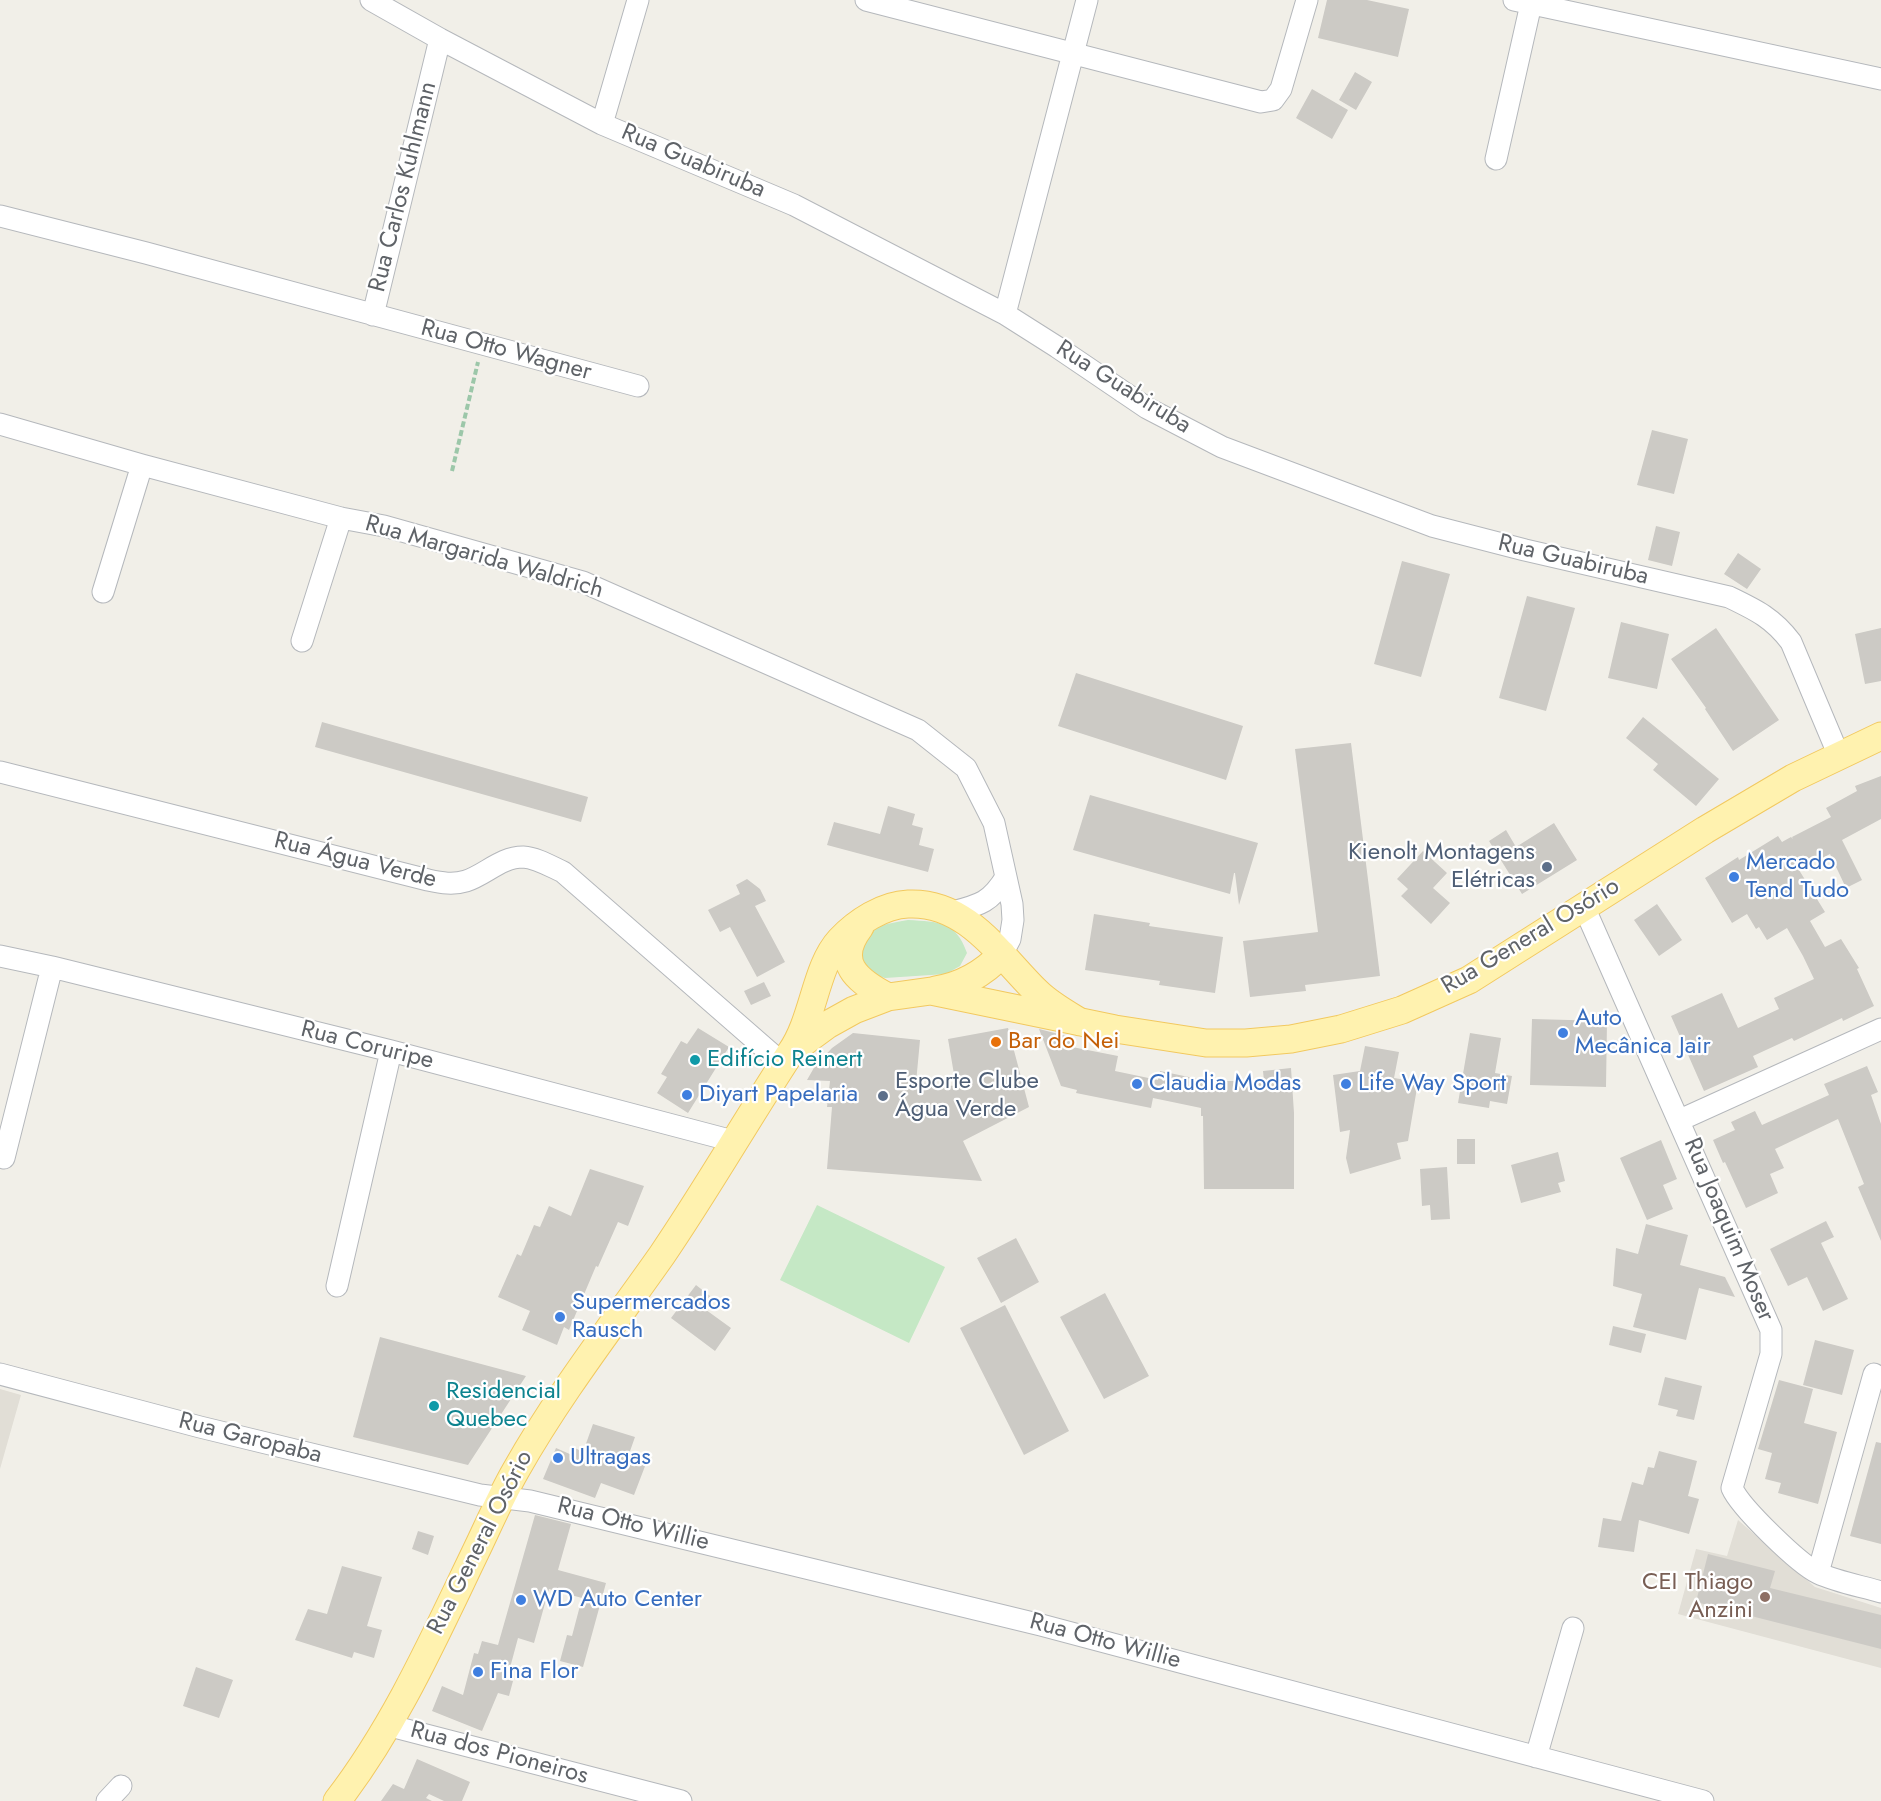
<!DOCTYPE html>
<meta charset="utf-8">
<style>
body{margin:0}
canvas{display:block;background:#f1efe8}
</style>
<canvas width="1881" height="1801"></canvas>
<script>
const ctx = document.querySelector('canvas').getContext('2d');
ctx.lineJoin = 'round';
function fill(path, color) { ctx.fillStyle = color; ctx.fill(path, 'evenodd'); }
function strokePath(path, color, width, dash) { ctx.strokeStyle = color; ctx.lineWidth = width; ctx.lineCap = dash ? 'butt' : 'round'; ctx.setLineDash(dash || []); ctx.stroke(path); }
function label(font, color, halo, rows, align = 'center') {
  ctx.font = font + ' Jost,sans-serif'; ctx.lineWidth = 4.5; ctx.setLineDash([]); ctx.textBaseline = 'middle'; ctx.strokeStyle = halo; ctx.fillStyle = color; for (const [text, x, y, turn = 0] of rows) {
    ctx.save(); ctx.translate(x, y); ctx.rotate((+turn || 0) * Math.PI / 180); ctx.textAlign = isNaN(turn) ? turn : align; if (halo) ctx.strokeText(text, 0, 0); ctx.fillText(text, 0, 0); ctx.restore();
  }
}
fill(new Path2D(`
 M0,1389L21,1395L0,1469Z
 M1738,1520L1815,1587L1881,1608V1668L1678,1614L1696,1549L1727,1556Z`), '#e1ded6');
fill(new Path2D(`
 M908,920C939,922 956,921 967,953L960,966L946,974L885,978L873,974L860,958C871,925 875,926 908,920Z
 M817,1205L945,1267L909,1343L780,1280Z`), '#c5e8c5');
fill(new Path2D(`
 M1327,0H1367L1409,9L1398,57L1318,38Z
 M1355,72L1372,82L1356,110L1339,100Z
 M1312,89L1348,110L1332,139L1296,118Z
 M1652,430L1688,439L1674,494L1637,485Z
 M1656,526L1680,532L1672,566L1648,560Z
 M1738,553L1761,569L1747,589L1724,574Z
 M1402,561L1450,574L1421,677L1374,664Z
 M1527,596L1575,608L1546,711L1499,698Z
 M1621,622L1669,634L1657,689L1608,678Z
 M1716,628L1779,720L1733,751L1705,709L1706,708L1671,659Z
 M1881,628V681L1865,684L1855,634Z
 M1076,673L1243,726L1226,780L1058,726Z
 M1643,717L1719,779L1696,806L1653,770L1658,764L1626,738Z
 M322,722L588,797L581,822L315,747Z
 M1351,743L1380,976L1305,985L1306,991L1250,997L1243,941L1318,932L1295,749Z
 M1881,776V819L1842,840L1862,880L1846,888L1830,854L1799,870L1825,912L1810,921L1825,947L1841,939L1859,968L1857,969L1874,1006L1843,1021L1842,1018L1794,1041L1792,1038L1753,1056L1758,1067L1704,1091L1671,1016L1722,993L1738,1028L1779,1009L1774,998L1814,979L1803,956L1787,928L1767,940L1759,927L1756,929L1747,914L1732,923L1705,878L1738,857L1739,860L1778,836L1782,842L1791,837L1793,839L1792,837L1831,817L1826,808L1857,791L1855,786Z
 M1090,795L1258,843L1239,905L1235,873H1234L1230,894L1073,850Z
 M888,806L915,814L912,825L923,828L919,845L934,849L928,872L827,845L834,822L880,834Z
 M1554,823L1577,860L1522,894L1489,841L1506,830L1516,847Z
 M1423,851L1447,873L1433,888L1450,903L1431,924L1401,896L1408,889L1397,879Z
 M747,879L760,889L766,901L755,906L785,962L757,977L730,927L720,932L708,910L740,894L736,885Z
 M1657,904L1682,940L1659,956L1634,920Z
 M1094,914L1150,923L1149,926L1223,937L1215,993L1159,985L1160,981L1085,970Z
 M764,982L771,996L751,1005L744,991Z
 M1532,1019L1607,1021L1606,1087L1530,1085Z
 M698,1028L729,1047L688,1113L657,1093L667,1077L661,1074L681,1041L687,1044Z
 M1008,1028L1029,1107L963,1141L982,1181L827,1169L832,1107H827L830,1081L807,1080L815,1066L832,1048L853,1033L920,1040L916,1083L956,1086L948,1039Z
 M1039,1029L1074,1038L1072,1047L1118,1056L1115,1071L1158,1080L1160,1071L1208,1081H1264L1263,1071L1291,1068L1294,1113V1189H1204L1203,1116H1201V1108L1153,1098L1151,1108L1076,1093L1077,1090L1061,1086Z
 M1470,1033L1501,1038L1495,1073L1512,1076L1507,1104L1490,1101L1489,1108L1458,1103Z
 M1365,1046L1399,1052L1394,1078L1418,1082L1408,1141L1397,1143L1401,1159L1350,1174L1346,1158L1350,1130L1340,1132L1333,1075L1360,1071Z
 M1867,1066L1878,1092L1871,1095L1881,1124V1241L1858,1187L1864,1184L1838,1119L1775,1149L1784,1168L1770,1174L1778,1193L1746,1208L1725,1162L1723,1163L1713,1140L1735,1130L1731,1122L1755,1111L1762,1125L1829,1095L1824,1084Z
 M1457,1139H1475V1164H1457Z
 M1661,1140L1677,1179L1663,1185L1673,1209L1647,1220L1620,1158Z
 M1558,1152L1565,1181L1558,1183L1561,1192L1521,1203L1511,1165Z
 M1447,1167L1450,1219L1431,1220L1430,1205L1422,1206L1420,1169Z
 M590,1169L644,1186L628,1226L618,1222L598,1267L596,1266L569,1330L564,1327L557,1345L522,1330L530,1311L498,1297L517,1254L521,1256L534,1225L540,1227L549,1206L571,1216Z
 M1826,1221L1834,1237L1821,1243L1848,1299L1823,1311L1807,1277L1788,1286L1770,1249Z
 M1646,1224L1688,1235L1680,1265L1725,1277L1735,1297L1699,1288L1686,1340L1633,1327L1642,1294L1613,1286L1616,1248L1638,1254Z
 M1016,1238L1039,1282L1001,1303L977,1258Z
 M696,1285L710,1296L702,1307L731,1328L715,1351L671,1318Z
 M1105,1293L1149,1376L1104,1399L1060,1317Z
 M1005,1305L1069,1431L1024,1455L960,1328Z
 M1613,1326L1646,1334L1641,1353L1609,1345Z
 M380,1337L526,1376L468,1465L353,1437Z
 M1815,1340L1854,1350L1842,1395L1803,1385Z
 M1665,1377L1702,1386L1694,1420L1676,1416L1678,1410L1658,1405Z
 M1779,1380L1813,1389L1804,1423L1837,1432L1818,1504L1778,1493L1781,1483L1765,1479L1772,1453L1758,1449Z
 M593,1424L635,1437L629,1454L647,1461L634,1495L601,1483L595,1498L543,1479L556,1448L572,1455L575,1448L583,1452Z
 M1876,1442L1881,1443V1544L1850,1536Z
 M1659,1451L1697,1461L1688,1496L1699,1499L1689,1534L1639,1520L1634,1552L1598,1547L1603,1518L1621,1521L1632,1482L1643,1485L1648,1467L1654,1468Z
 M535,1515L571,1524L558,1570L606,1583L583,1667L560,1661L567,1635L572,1636L582,1598L549,1589L534,1643L518,1638L507,1679L513,1681L509,1696L498,1693L482,1731L432,1711L442,1686L463,1695L474,1653L478,1654L482,1641L498,1645Z
 M418,1531L434,1536L428,1555L412,1549Z
 M1708,1554L1775,1571L1770,1588L1881,1615V1649L1696,1602Z
 M342,1566L382,1577L367,1626L382,1630L374,1658L354,1652L352,1658L295,1640L308,1609L327,1614Z
 M196,1667L233,1680L219,1718L183,1706Z
 M417,1759L470,1782L462,1801H444L429,1794L426,1798L432,1801H381L393,1784L404,1789Z`), '#cccac5');
const minor = new Path2D(`
 M371,0L440,39L602,124L794,205L1005,314L1057,347L1147,408L1222,447L1432,526L1525,550L1729,597C1756,610 1773,618 1791,642L1839,756
 M866,0L1261,102L1273,100L1281,89L1307,0
 M1514,0L1881,79
 M602,124L638,0
 M1496,159L1531,4
 M0,216L146,253L638,386
 M1005,314L1087,0
 M373,315L440,39
 M0,424L142,465L341,518L384,526L583,582L918,730L966,768L994,823L1012,904L1013,920L1010,939L1002,954
 M103,592L142,465
 M302,641L341,518
 M0,772L428,880C442,883 453,885 466,881C485,875 501,857 523,857C537,858 550,866 563,872L783,1064
 M1584,907L1771,1330V1354L1732,1488C1740,1507 1799,1564 1818,1573C1837,1582 1861,1586 1881,1592
 M953,912C980,905 991,902 1006,877
 M0,956L52,967L391,1051L733,1141
 M1680,1120L1881,1029
 M4,1158L52,967
 M337,1286L391,1051
 M0,1374L200,1427L480,1495L530,1501L1041,1625L1703,1801
 M1818,1573L1874,1374
 M387,1725L681,1801
 M1536,1757L1573,1628
 M107,1801L121,1786`);
const major = new Path2D(`
 M860,927C833,962 857,981 888,997
 M935,990C962,986 983,974 1002,954
 M797,1047L827,1025L854,1010L888,997L931,991L1115,1029L1206,1043H1246L1291,1039L1341,1029L1402,1010L1469,980L1705,830L1793,778L1881,736
 M337,1801C395,1726 435,1636 476,1551C489,1524 501,1496 516,1470C559,1394 612,1326 662,1255C707,1189 747,1119 791,1052C814,1019 815,967 840,940C857,922 883,905 908,904C967,901 1000,956 1037,992C1049,1004 1065,1013 1080,1022`);
strokePath(minor, '#b5b8bc', 23);
strokePath(major, '#f2c960', 29);
strokePath(new Path2D(`
 M452,471L478,362`), '#9cc7a9', 4, [6, 3]);
strokePath(minor, '#fff', 21);
strokePath(major, '#fff2af', 27);
for (const [x, y, r, color] of [
 [1547,867,6,"#5c6f8a"],
 [1734,877,6,"#3f7fe0"],
 [1563,1033,6,"#3f7fe0"],
 [996,1042,6,"#e8710a"],
 [695,1060,6,"#0f9aa8"],
 [1137,1084,6,"#3f7fe0"],
 [1346,1084,6,"#3f7fe0"],
 [687,1095,6,"#3f7fe0"],
 [883,1096,6,"#5c6f8a"],
 [560,1317,6,"#3f7fe0"],
 [434,1406,6,"#0f9aa8"],
 [558,1458,6,"#3f7fe0"],
 [1765,1597,6,"#8d6e63"],
 [521,1600,6,"#3f7fe0"],
 [478,1672,6,"#3f7fe0"]
]) { const dot = new Path2D(); dot.arc(x, y, r, 0, 2 * Math.PI); ctx.fillStyle = color; ctx.fill(dot); strokePath(dot, '#fff', 2); }
label('24px', '#5f6368', '#fff', [
 ["Rua Guabiruba",693,162,23],
 ["Rua Carlos Kuhlmann",404,187,-76],
 ["Rua Otto Wagner",506,351,15],
 ["Rua Guabiruba",1123,388,32],
 ["Rua Margarida Waldrich",484,558,16],
 ["Rua Guabiruba",1573,561,13],
 ["Rua Água Verde",355,861,14],
 ["Rua General Osório",1531,937,-31],
 ["Rua Coruripe",367,1046,14],
 ["Rua Joaquim Moser",1728,1230,67],
 ["Rua Garopaba",250,1439,14],
 ["Rua Otto Willie",633,1525,14],
 ["Rua General Osório",481,1543,-63],
 ["Rua Otto Willie",1105,1642,15],
 ["Rua dos Pioneiros",499,1754,15]
]);
label('24px', '#4e5e75', '#fff', [
 ["Kienolt Montagens",1535,853],
 ["Elétricas",1535,881],
 ["Esporte Clube",895,1082,"left"],
 ["Água Verde",895,1110,"left"]
], 'right');
label('24px', '#366cbe', '#fff', [
 ["Mercado",1746,863],
 ["Tend Tudo",1746,891],
 ["Auto",1575,1019],
 ["Mecânica Jair",1575,1047],
 ["Claudia Modas",1149,1084],
 ["Life Way Sport",1358,1084],
 ["Diyart Papelaria",699,1095],
 ["Supermercados",572,1303],
 ["Rausch",572,1331],
 ["Ultragas",570,1458],
 ["WD Auto Center",533,1600],
 ["Fina Flor",490,1672]
], 'left');
label('24px', '#c56008', '#fff', [
 ["Bar do Nei",1008,1042]
], 'left');
label('24px', '#0d838f', '#fff', [
 ["Edifício Reinert",707,1060],
 ["Residencial",446,1392],
 ["Quebec",446,1420]
], 'left');
label('24px', '#785e54', '#fff', [
 ["CEI Thiago",1753,1583],
 ["Anzini",1753,1611]
], 'right');
</script>
